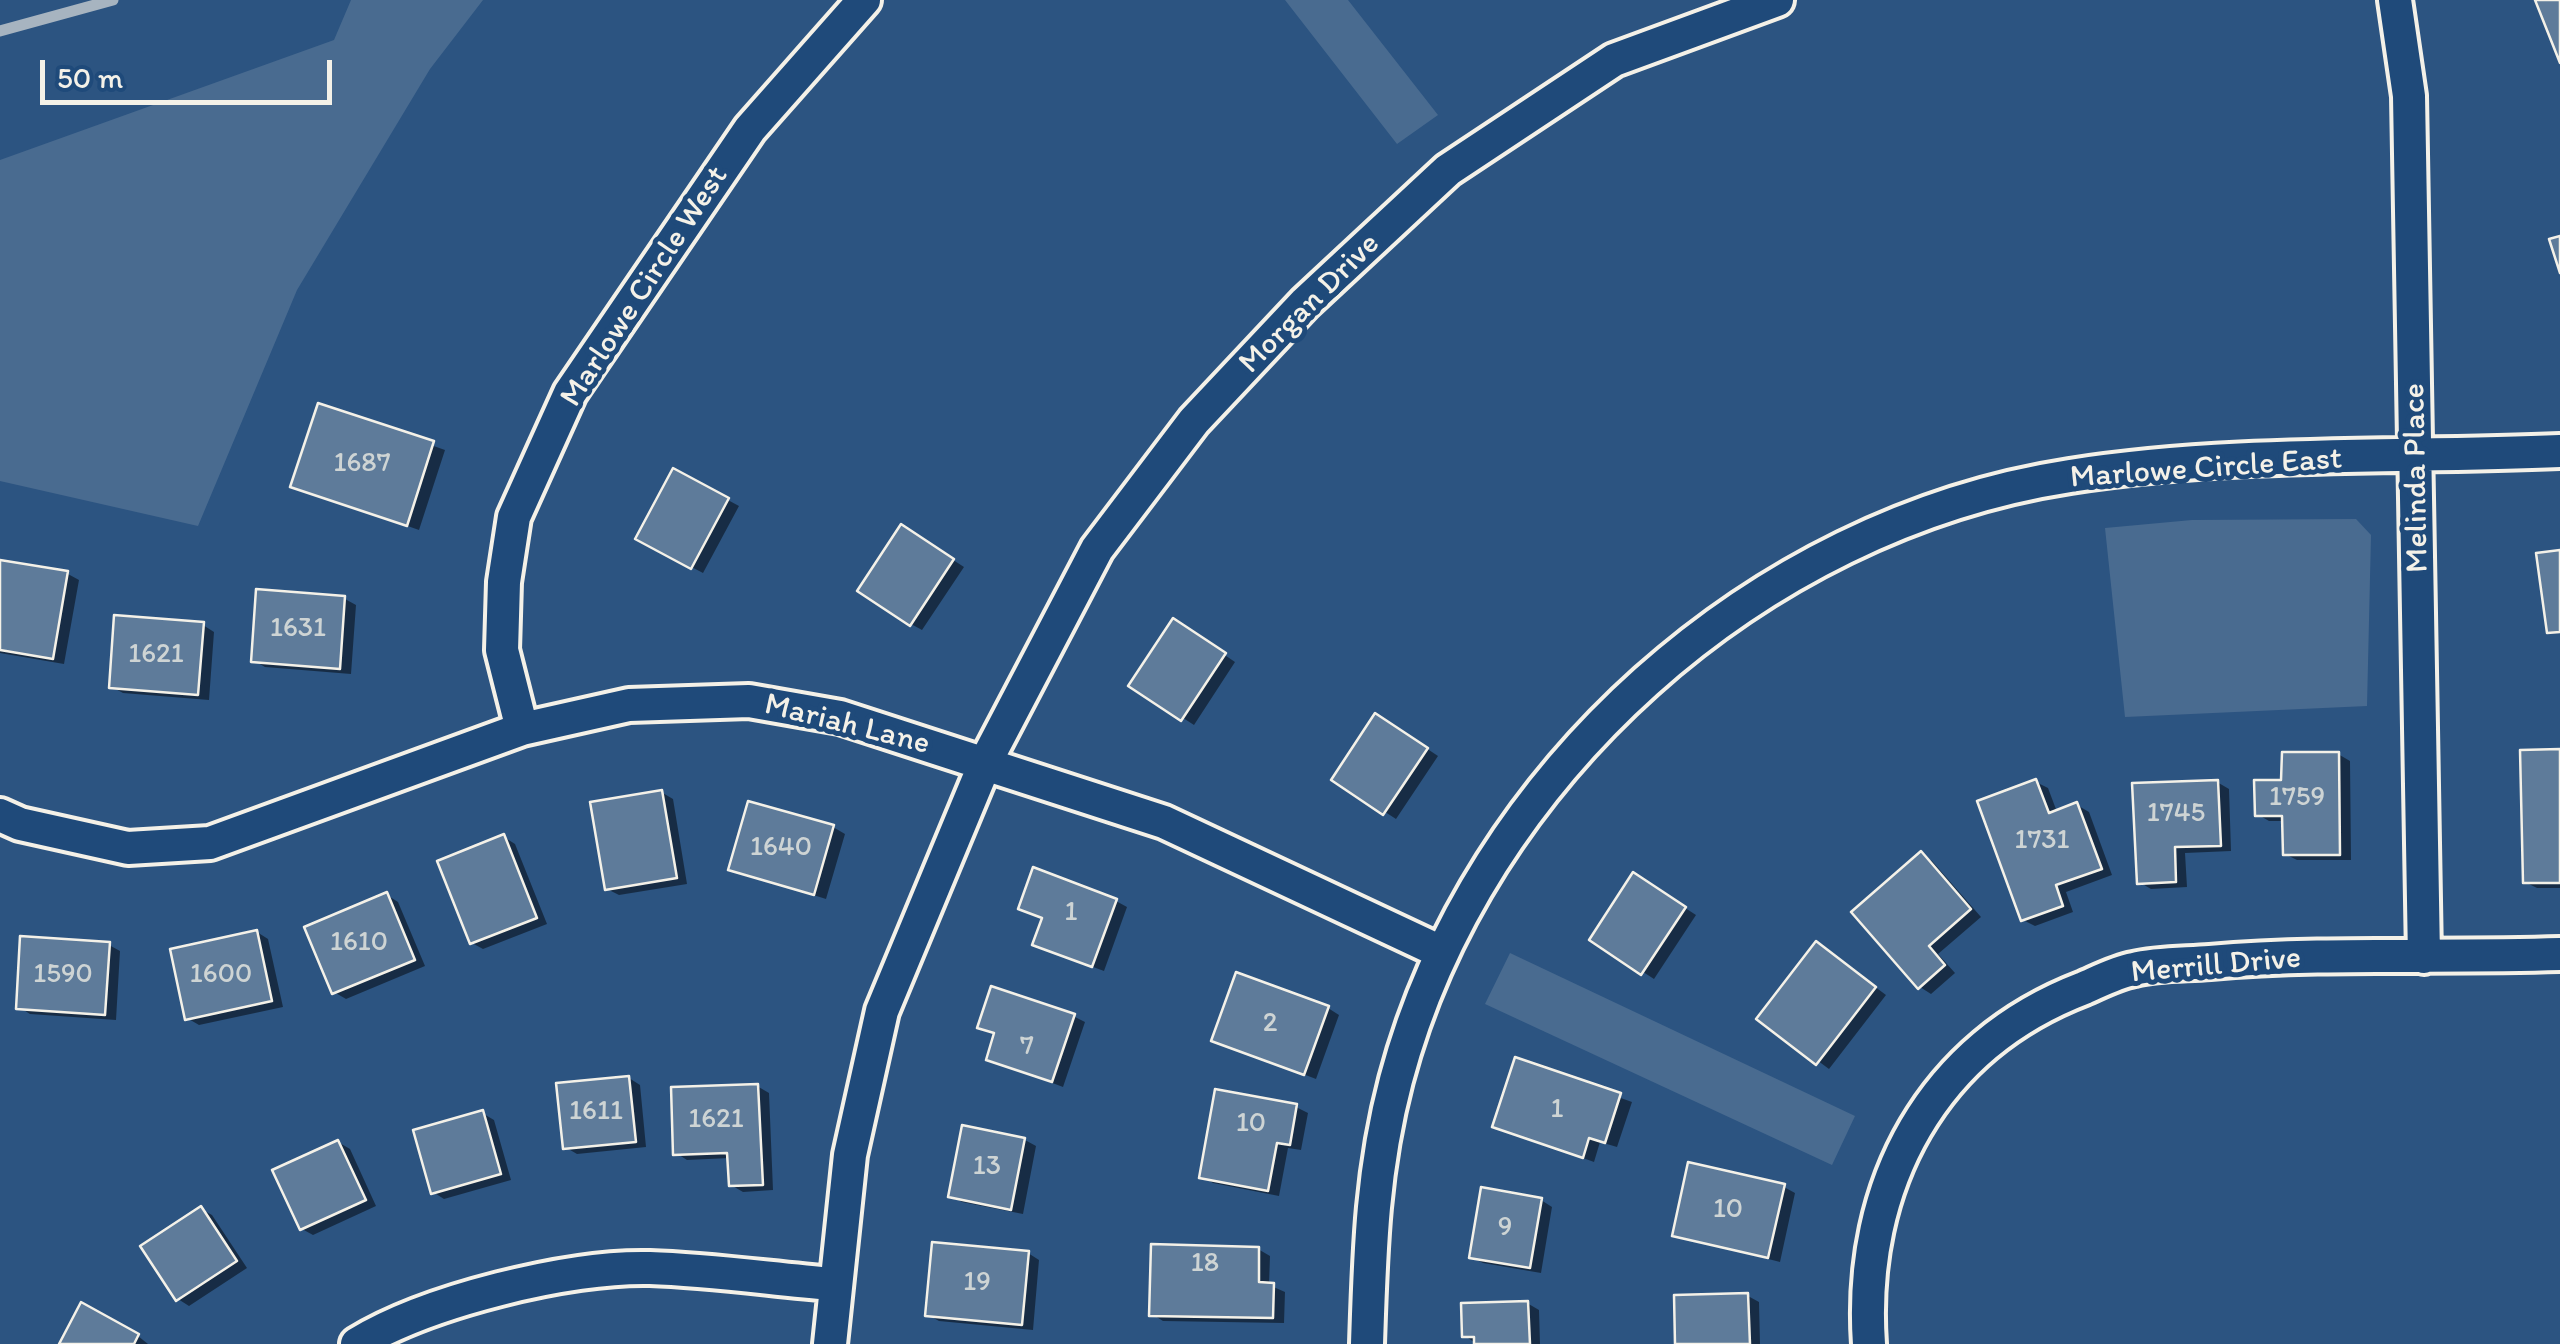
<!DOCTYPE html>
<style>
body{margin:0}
#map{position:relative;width:2560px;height:1344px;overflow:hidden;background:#2c5481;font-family:Itim,sans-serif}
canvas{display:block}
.scale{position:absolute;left:40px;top:60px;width:292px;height:45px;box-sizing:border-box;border:5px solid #f4f1e8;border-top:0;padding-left:12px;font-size:30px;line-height:35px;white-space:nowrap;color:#f4f1e8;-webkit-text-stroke:8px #1f4a7a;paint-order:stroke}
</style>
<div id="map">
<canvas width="2560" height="1344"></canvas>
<div class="scale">50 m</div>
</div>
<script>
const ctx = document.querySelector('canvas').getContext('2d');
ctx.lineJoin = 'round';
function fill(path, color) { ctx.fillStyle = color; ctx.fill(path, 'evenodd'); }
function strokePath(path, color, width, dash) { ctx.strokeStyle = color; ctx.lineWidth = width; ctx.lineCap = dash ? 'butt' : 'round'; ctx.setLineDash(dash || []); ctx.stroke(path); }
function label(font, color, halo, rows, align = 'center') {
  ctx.font = font + ' Itim,sans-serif'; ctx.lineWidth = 10; ctx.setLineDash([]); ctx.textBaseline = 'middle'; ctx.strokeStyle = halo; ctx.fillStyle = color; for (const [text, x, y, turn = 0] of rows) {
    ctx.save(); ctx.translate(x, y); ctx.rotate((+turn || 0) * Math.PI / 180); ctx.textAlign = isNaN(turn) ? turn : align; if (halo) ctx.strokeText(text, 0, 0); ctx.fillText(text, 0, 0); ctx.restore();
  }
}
fill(new Path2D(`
 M351,0H483L430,69L297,290L198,526L0,481V160L334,40Z
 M1285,0H1348L1438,115L1397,144Z
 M2356,519L2371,535L2367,706L2125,717L2105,528L2192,520Z
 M1510,953L1855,1116L1832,1165L1485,1004Z`), '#496b90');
fill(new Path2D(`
 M320,406L445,450L419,530L293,486Z
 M674,471L739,506L703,573L638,539Z
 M913,534L964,567L922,630L911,624Z
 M0,562L68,574L79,580L64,664L0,653Z
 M345,599L356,605L351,674L265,667L253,660Z
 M203,625L214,632L209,700L123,693L112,687Z
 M1185,628L1235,662L1194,725L1132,685Z
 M1387,722L1438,756L1396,819L1334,779Z
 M2560,752V888H2537L2525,882Z
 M2338,754L2350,761L2351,860H2297L2285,854V821H2269L2257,814L2284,782Z
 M2036,782L2048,788L2057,812L2077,805L2089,812L2112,875L2066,892L2073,912L2035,926L2023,920Z
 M2217,782L2229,789L2231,851L2185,853L2187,887L2151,889L2139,882Z
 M661,792L673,799L687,884L619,895L607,889Z
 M833,827L845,834L826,899L731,869Z
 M504,837L515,844L547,924L483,949L472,943Z
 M1921,854L1932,861L1981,917L1938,954L1955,973L1931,994L1920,987Z
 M1645,882L1696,915L1654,979L1592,939Z
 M387,895L398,902L425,966L346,999L334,992Z
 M1116,901L1127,907L1104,971L1047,950Z
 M257,932L268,939L283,1007L199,1025L187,1018Z
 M109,945L120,951L116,1020L30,1014L19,1007Z
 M1827,951L1886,995L1829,1069L1760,1018Z
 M1328,1008L1339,1015L1316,1079L1214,1040Z
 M1073,1016L1085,1022L1063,1087L989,1059L996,1035L980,1027Z
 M1517,1061L1632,1102L1617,1147L1600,1142L1594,1162L1495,1126Z
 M629,1078L640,1085L646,1147L577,1154L565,1147Z
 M757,1086L769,1093L773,1190L743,1192L731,1185L730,1158L687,1160L676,1153Z
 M1296,1107L1308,1113L1301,1150L1288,1148L1279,1196L1213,1183L1202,1176Z
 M482,1113L494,1120L511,1180L444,1199L433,1192Z
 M1025,1140L1036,1146L1023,1214L962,1202L951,1196Z
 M338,1142L350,1149L376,1206L313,1235L302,1229Z
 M1784,1187L1795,1193L1780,1262L1675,1235Z
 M1541,1200L1552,1207L1541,1273L1483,1263L1471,1257Z
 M201,1209L212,1215L247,1268L189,1306L178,1299Z
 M1258,1249L1270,1256L1269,1285L1285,1292L1284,1323L1163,1321L1152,1314Z
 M1028,1253L1039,1260L1033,1330L939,1321L928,1315Z
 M1748,1296L1759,1302L1760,1344H1678Z
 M1527,1303L1539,1310L1540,1344H1477L1465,1336Z
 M82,1306L138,1336L148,1344H61Z`), '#0007');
strokePath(new Path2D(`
 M0,31L113,0`), '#a7b4c0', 11);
const building = new Path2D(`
 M2535,0H2560V63Z
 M2560,236V273L2549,239Z
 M318,403L434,441L407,526L290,487Z
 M673,468L729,498L691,569L635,539Z
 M901,524L954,559L910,626L857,591Z
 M2560,550V632L2547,633L2536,553Z
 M0,560L68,571L53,659L0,650Z
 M256,589L345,596L340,669L251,662Z
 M114,615L204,622L198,695L109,688Z
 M1173,618L1226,653L1181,721L1128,686Z
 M1375,713L1428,748L1383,815L1331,780Z
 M2560,749V883H2523L2520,750Z
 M2282,752H2339L2340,855H2283L2282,816H2255L2254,780H2281Z
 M2036,779L2049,813L2077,802L2102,869L2056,885L2063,906L2021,921L1977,801Z
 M2218,780L2221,846L2175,847L2176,882L2137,884L2132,783Z
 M662,790L677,878L605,890L590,802Z
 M748,801L834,825L814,895L728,870Z
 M504,834L537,918L470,944L437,861Z
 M1921,851L1971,909L1929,946L1945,965L1918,989L1851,912Z
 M1033,867L1117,899L1092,967L1032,945L1042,918L1018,909Z
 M1633,872L1686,907L1641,975L1589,940Z
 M387,892L415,960L332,994L304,927Z
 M257,930L272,1001L185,1020L170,949Z
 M20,936L110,942L105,1015L16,1009Z
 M1816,941L1876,987L1816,1065L1756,1019Z
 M1236,972L1329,1006L1304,1075L1211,1041Z
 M991,986L1075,1014L1052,1082L986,1060L994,1033L977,1028Z
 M1515,1057L1621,1093L1605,1143L1589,1138L1583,1158L1492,1127Z
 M629,1076L636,1142L563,1149L556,1083Z
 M758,1084L763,1185L729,1186L727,1153L673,1155L671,1087Z
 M1215,1089L1297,1104L1290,1145L1277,1143L1268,1191L1199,1178Z
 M483,1110L501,1174L431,1194L413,1130Z
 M962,1125L1025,1138L1011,1210L948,1197Z
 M338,1140L366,1200L300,1230L272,1170Z
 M1688,1162L1785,1184L1768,1258L1672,1236Z
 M1481,1187L1542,1198L1530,1268L1469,1258Z
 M201,1206L237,1261L176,1301L140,1246Z
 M932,1242L1029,1251L1022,1325L925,1316Z
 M1151,1244L1259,1247V1282L1274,1283L1273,1318L1149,1316Z
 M1748,1293L1750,1344H1675L1674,1295Z
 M1528,1301L1530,1344H1474V1337H1462L1461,1303Z
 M81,1302L139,1334L134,1344H59Z`);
fill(building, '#5e7b9a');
strokePath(building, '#f4f1e8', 2.5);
const minor = new Path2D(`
 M2395,0L2409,96L2424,957
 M522,729L502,650L504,582L514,517L570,393L750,129L864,0
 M0,815L20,824L128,848L210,843L522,729L629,705L749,701L840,717L1164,822L1441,952
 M357,1344C427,1301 569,1266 650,1268C711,1270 772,1279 833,1284
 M830,1344L850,1155L882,1011L986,761L1097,549L1194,421L1305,303L1448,170L1614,60L1777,0
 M1367,1344C1370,1251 1372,1171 1396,1080C1477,774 1758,524 2070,476C2231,451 2398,458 2560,451
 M1869,1344C1858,1185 1932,1046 2084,988C2100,981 2117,972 2134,969C2158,963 2185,964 2210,962C2326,952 2443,958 2560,954`);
strokePath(minor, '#f4f1e8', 40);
strokePath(minor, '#1f4a7a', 32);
label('28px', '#ced4d4', null, [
 ["1687",362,464],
 ["1631",298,629],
 ["1621",156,655],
 ["1759",2297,798],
 ["1745",2176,814],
 ["1731",2042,841],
 ["1640",781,848],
 ["1",1071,913],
 ["1610",359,943],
 ["1590",63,975],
 ["1600",221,975],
 ["2",1270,1024],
 ["7",1027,1047],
 ["1",1557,1110],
 ["1611",596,1112],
 ["1621",716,1120],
 ["10",1251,1124],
 ["13",987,1167],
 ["10",1728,1210],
 ["9",1505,1228],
 ["18",1205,1264],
 ["19",977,1283]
]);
label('32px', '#f4f1e8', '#1f4a7a', [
 ["Marlowe Circle West",645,287,-57],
 ["Morgan Drive",1310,304,-45],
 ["Marlowe Circle East",2206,469,-4],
 ["Melinda Place",2417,478,-91],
 ["Mariah Lane",847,725,14],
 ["Merrill Drive",2216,966,-5]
]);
</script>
